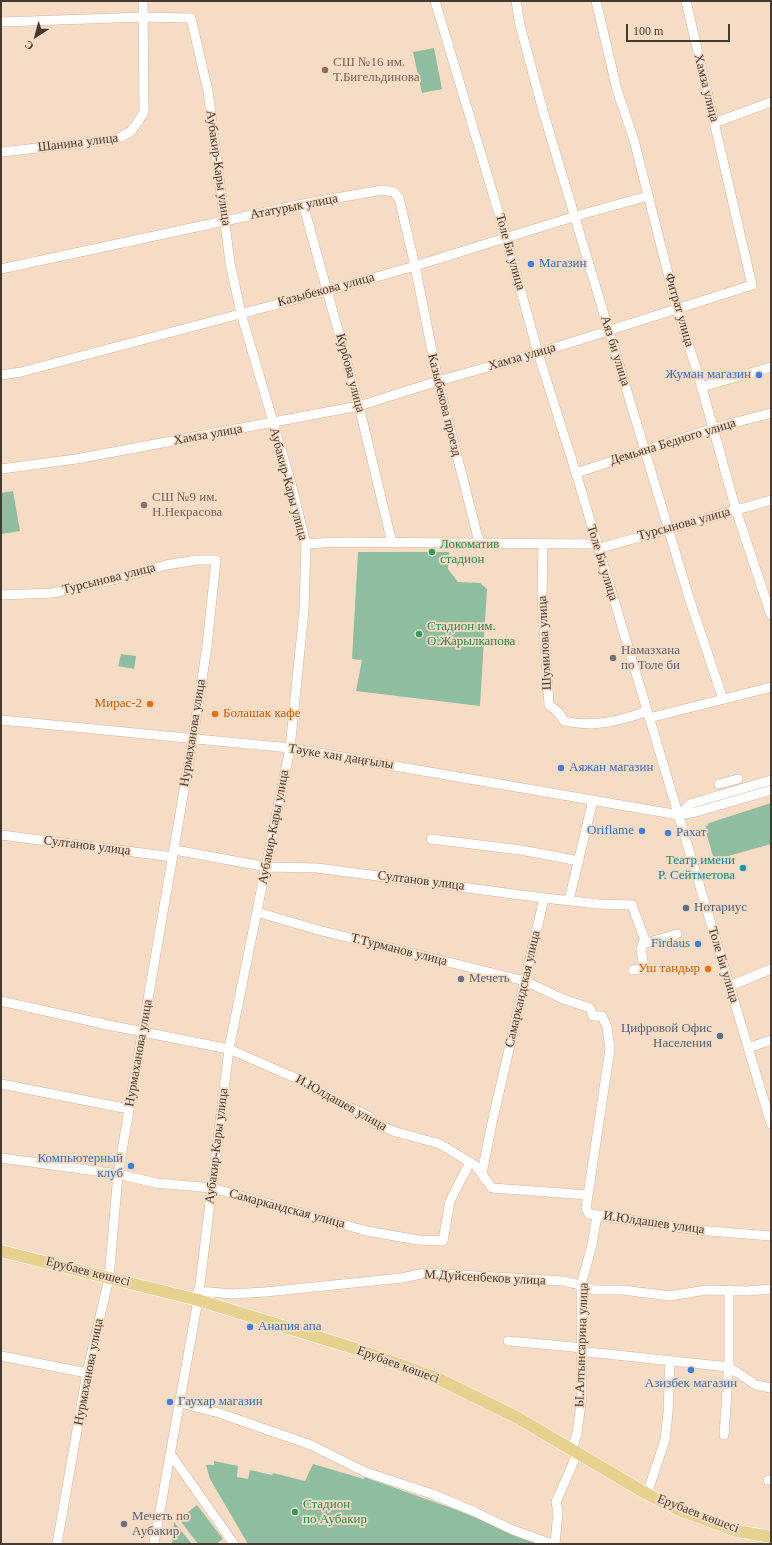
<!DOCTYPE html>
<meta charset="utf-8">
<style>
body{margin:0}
#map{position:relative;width:772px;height:1545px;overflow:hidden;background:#f7dcc5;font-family:"Times New Roman",serif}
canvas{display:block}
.frame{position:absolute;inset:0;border:2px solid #443930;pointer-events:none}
.north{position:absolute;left:16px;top:16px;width:40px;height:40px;-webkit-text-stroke:3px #f7dcc5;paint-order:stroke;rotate:216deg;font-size:11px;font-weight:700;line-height:16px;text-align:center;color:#443930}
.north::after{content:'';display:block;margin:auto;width:14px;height:18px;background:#443930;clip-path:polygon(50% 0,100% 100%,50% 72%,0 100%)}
.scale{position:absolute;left:626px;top:24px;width:104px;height:18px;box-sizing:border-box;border:2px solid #443930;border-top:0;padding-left:5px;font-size:12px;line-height:14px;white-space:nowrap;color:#443930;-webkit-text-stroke:3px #f7dcc5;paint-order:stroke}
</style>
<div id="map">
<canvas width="772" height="1545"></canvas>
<div class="frame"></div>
<div class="north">С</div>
<div class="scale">100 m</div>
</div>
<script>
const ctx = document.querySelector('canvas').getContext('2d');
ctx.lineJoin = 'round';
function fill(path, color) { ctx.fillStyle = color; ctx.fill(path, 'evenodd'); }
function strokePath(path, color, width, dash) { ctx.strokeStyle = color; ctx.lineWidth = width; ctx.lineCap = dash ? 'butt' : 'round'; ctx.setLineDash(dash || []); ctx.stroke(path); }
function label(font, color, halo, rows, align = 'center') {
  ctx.font = font + ' "Times New Roman",serif'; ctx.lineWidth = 3.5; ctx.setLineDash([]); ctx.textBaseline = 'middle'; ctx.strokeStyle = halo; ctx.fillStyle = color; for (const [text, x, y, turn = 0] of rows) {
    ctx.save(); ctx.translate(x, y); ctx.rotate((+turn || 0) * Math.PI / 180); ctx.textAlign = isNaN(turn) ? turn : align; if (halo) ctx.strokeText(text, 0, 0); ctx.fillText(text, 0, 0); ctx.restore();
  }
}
fill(new Path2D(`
 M434,48L442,89L422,93L413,52Z
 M13,491L20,531L1,534V493Z
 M358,552H449L448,569L458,582L480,583L487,589L480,706L356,691L362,660L352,659Z
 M121,654L136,656L134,669L118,666Z
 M771,803V844L714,860L705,828L709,823Z
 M214,1461L238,1466L237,1477L248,1479L250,1470L272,1475L273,1473L305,1481L313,1464L364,1479V1477L553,1544H248L210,1479L206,1465H214Z
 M197,1505L223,1539L216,1544H198L179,1519Z
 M174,1522L192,1544H172Z`), '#8fbd9f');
const minor = new Path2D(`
 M435,1L506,237L538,353L576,473L771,1124
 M516,1L520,25L543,111L690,601L723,699
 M596,1L617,90L634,140L677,309L698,374L736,510L771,615
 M1,22L144,17L191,18L208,91L230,263L241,313L291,483L306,544L304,610L290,748L229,1049L198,1300L154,1544
 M714,123L771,102
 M1,152L112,140C131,135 134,129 144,112L143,1
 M303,204L359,406L392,543
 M1,269L303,204L382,190L394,192L399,198L415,266L438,381L479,542
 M1,375L21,372L327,291L415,266L576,216L648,196
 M701,387L771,367
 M1,469L76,459L359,406L438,381L538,353L752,285L686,1
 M576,473L714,428L771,413
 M306,544L335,542L596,544
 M543,545L542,597L549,705L558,712L564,721C591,728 621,721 647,711
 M598,549C655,532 713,517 771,500
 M1,595L53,593L116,579L166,565L197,560H216L207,646L193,738L118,1174L109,1278L87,1373L57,1544
 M649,718L771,687
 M1,720L290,748L679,815L696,812L771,790
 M719,784L738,779
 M679,815L690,804L771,780
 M1,835L173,857
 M431,839L521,850L579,861
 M175,850L267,867L317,868L544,898L599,904L632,905L646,943L677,934
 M569,900L593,800
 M257,912L318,930L525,981L563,999L590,1008L593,1016H602L607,1027L610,1049L588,1195
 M633,970L644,968L641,949L644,940
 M730,986L771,969
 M1,1001L108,1025L229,1049L302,1081L343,1104L370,1117L374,1123L396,1132L440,1144L476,1166L492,1188L588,1195L586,1208L589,1214L697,1230L771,1236
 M748,1048L771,1040
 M1,1084L129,1109
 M1,1158L118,1174L156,1183L212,1188L367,1231L418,1240L443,1241L450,1201L470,1162
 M482,1173L492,1123L544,898
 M198,1291L232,1294L265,1292L402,1278L425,1273L563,1281L581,1285L594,1290H623L670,1296L706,1290L748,1291L771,1289
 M508,1341L574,1347L588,1352L729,1367L756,1385L771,1388
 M1,1356L87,1373
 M181,1403L219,1413L311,1445L365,1472L432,1494L475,1512L513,1530L552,1544
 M724,1435L729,1361V1290
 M572,1451L577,1433L582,1396L581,1285L592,1245L597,1215
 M172,1456L234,1544
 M768,1480H771
 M647,1494L665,1440L668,1413L670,1362
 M555,1544L558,1512L556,1502L577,1454`);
const major = new Path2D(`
 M1,1251L198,1300L353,1348L439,1379L518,1418L647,1494L677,1509L737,1531L771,1537`);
strokePath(minor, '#cfb59f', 10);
strokePath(major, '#fff', 13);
strokePath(minor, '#fff', 9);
strokePath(major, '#e6d18f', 12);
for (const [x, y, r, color] of [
 [325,70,4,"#8d6e63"],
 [531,264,4,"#3f7fe0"],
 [759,375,4,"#3f7fe0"],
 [144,505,4,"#8d6e63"],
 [432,552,4,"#2e9e5b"],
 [419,634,4,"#2e9e5b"],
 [613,658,4,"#6b7280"],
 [150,704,4,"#e8710a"],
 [215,714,4,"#e8710a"],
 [561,768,4,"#3f7fe0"],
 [642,831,4,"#3f7fe0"],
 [668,833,4,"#3f7fe0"],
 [743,868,4,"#0f9aa8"],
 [686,908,4,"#5c6f8a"],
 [698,944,4,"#3f7fe0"],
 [708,969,4,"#e8710a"],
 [461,979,4,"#6b7280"],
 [720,1036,4,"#5c6f8a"],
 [131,1166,4,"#3f7fe0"],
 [250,1327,4,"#3f7fe0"],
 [691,1370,4,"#3f7fe0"],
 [170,1402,4,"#3f7fe0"],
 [295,1512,4,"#2e9e5b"],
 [124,1524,4,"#6b7280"]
]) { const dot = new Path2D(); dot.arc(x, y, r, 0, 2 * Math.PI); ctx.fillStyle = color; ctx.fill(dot); strokePath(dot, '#f7dcc5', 1.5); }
label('13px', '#785e54', '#f7dcc5', [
 ["СШ №16 им.",333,63],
 ["Т.Бигельдинова",333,78],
 ["СШ №9 им.",152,498],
 ["Н.Некрасова",152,513]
], 'left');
label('13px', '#443930', '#f7dcc5', [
 ["Хамза улица",706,88,76],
 ["Шанина улица",78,143,-7],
 ["Аубакир-Кары улица",218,168,82],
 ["Ататурык улица",294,207,-11],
 ["Толе Би улица",510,252,74],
 ["Казыбекова улица",326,290,-15],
 ["Фитрат улица",679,310,74],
 ["Аяз би улица",615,351,73],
 ["Хамза улица",522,357,-16],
 ["Курбова улица",350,373,75],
 ["Казыбекова проезд",444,405,76],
 ["Хамза улица",208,435,-10],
 ["Демьяна Бедного улица",673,442,-17],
 ["Аубакир-Кары улица",288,484,75],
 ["Турсынова улица",684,524,-15],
 ["Толе Би улица",602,563,73],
 ["Турсынова улица",109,579,-14],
 ["Шумилова улица",545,643,-93],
 ["Нурмаханова улица",193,733,-81],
 ["Тәуке хан даңғылы",341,757,9],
 ["Аубакир-Кары улица",274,827,-79],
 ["Султанов улица",87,846,7],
 ["Султанов улица",421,881,7],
 ["Т.Турманов улица",399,950,14],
 ["Толе Би улица",723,965,73],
 ["Самаркандская улица",523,989,-77],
 ["Нурмаханова улица",139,1053,-80],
 ["И.Юлдашев улица",341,1103,29],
 ["Аубакир-Кары улица",217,1146,-83],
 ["Самаркандская улица",287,1209,15],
 ["И.Юлдашев улица",654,1223,8],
 ["Ерубаев көшесі",88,1272,14],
 ["М.Дуйсенбеков улица",485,1278,3],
 ["Ы.Алтынсарина улица",582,1345,-88],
 ["Ерубаев көшесі",398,1365,20],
 ["Нурмаханова улица",89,1372,-79],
 ["Ерубаев көшесі",698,1514,21]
]);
label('13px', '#366cbe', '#f7dcc5', [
 ["Магазин",539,264],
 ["Жуман магазин",751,375,"right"],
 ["Аяжан магазин",569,768],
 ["Oriflame",634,831,"right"],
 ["Рахат",676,833],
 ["Firdaus",690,944,"right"],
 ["Компьютерный",123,1159,"right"],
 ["клуб",123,1174,"right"],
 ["Анапия апа",258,1327],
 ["Азизбек магазин",691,1384,"center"],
 ["Гаухар магазин",178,1402]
], 'left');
label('13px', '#27864d', '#f7dcc5', [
 ["Локоматив",440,545],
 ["стадион",440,560],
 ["Стадион им.",427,627],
 ["О.Жарылкапова",427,642],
 ["Стадион",303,1505],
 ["по Аубакир",303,1520]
], 'left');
label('13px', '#5b616d', '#f7dcc5', [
 ["Намазхана",621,651],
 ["по Толе би",621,666],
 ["Мечеть",469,979],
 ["Мечеть по",132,1517],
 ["Аубакир",132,1532]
], 'left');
label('13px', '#c56008', '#f7dcc5', [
 ["Мирас-2",142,704],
 ["Болашак кафе",223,714,"left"],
 ["Уш тандыр",700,969]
], 'right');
label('13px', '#0d838f', '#f7dcc5', [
 ["Театр имени",735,861],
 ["Р. Сейтметова",735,876]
], 'right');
label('13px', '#4e5e75', '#f7dcc5', [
 ["Нотариус",694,908],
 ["Цифровой Офис",712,1029,"right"],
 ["Населения",712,1044,"right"]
], 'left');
</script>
